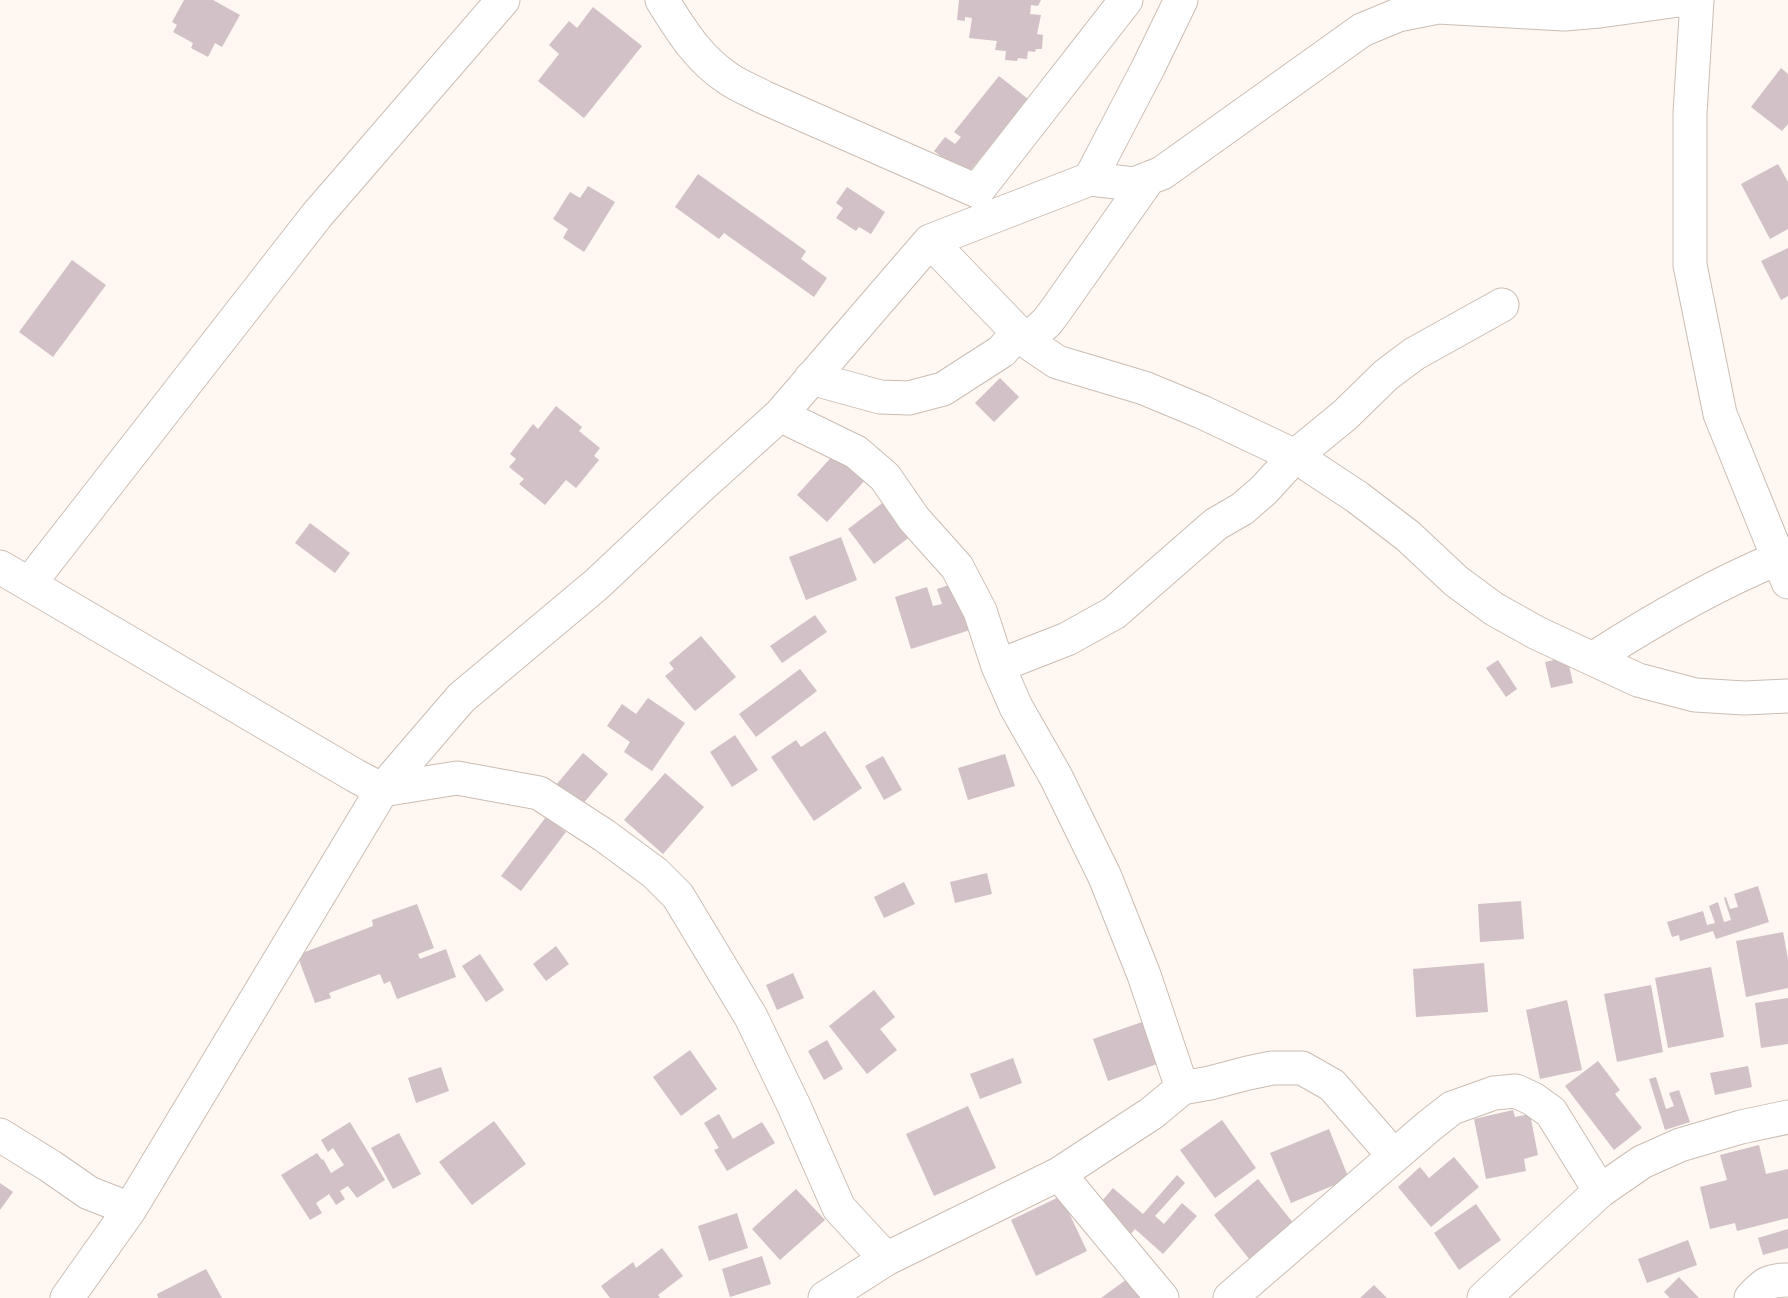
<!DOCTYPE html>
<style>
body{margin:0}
canvas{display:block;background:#fff7f1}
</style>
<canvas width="1788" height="1298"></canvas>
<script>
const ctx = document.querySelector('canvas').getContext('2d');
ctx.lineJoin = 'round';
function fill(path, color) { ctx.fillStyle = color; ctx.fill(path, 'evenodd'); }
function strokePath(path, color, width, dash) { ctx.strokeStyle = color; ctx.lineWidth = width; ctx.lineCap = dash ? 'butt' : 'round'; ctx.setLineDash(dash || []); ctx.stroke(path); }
fill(new Path2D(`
 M184,0H213L240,15L222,47L215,43L208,57L191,48L193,43L173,32L177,25L172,22Z
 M959,0H1041L1038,6L1031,5L1030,14L1041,15L1037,34L1043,35L1042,49H1036L1035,52L1028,51L1027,59L1018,58L1017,61L1005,60L1006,51L995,50L997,41L969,38L972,18L965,17V21L957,20Z
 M593,7L642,46L584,118L538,81L559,54L549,45L569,21L577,28Z
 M1781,68L1788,74V124L1782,131L1751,107Z
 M999,76L1028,99L966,176L934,151L945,137L955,144L961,137L954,132Z
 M1778,164L1788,182V229L1770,239L1741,184Z
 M698,174L806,251L801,259L827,278L814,297L724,233L719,239L675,207Z
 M588,186L615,202L584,252L563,238L568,229L553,219L570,192L580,198Z
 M847,187L885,212L871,234L859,227L856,231L836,218L843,208L836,203Z
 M1788,248V296L1781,300L1761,261Z
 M72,260L106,285L53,357L19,332Z
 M1000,378L1019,397L994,422L975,403Z
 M556,406L582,427L579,431L600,448L594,456L599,460L576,488L566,480L545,505L519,484L524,479L509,467L516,459L510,454L533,424L538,429Z
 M837,451L867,478L827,522L797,495Z
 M885,501L911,536L874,564L848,529Z
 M310,523L350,553L335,573L295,543Z
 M841,537L857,580L806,600L789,557Z
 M955,583L970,630L911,649L895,597L927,587L933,606L942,604L937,589Z
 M815,615L827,632L782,663L770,646Z
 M701,636L736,677L695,711L665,676L674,669L669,663Z
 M1567,657L1573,683L1551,688L1545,662Z
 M1498,660L1517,689L1506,697L1486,668Z
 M800,669L817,691L756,737L739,714Z
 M648,698L685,723L652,771L624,752L630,742L607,726L622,704L636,714Z
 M825,731L862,788L814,821L771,757L796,740L801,747Z
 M735,735L758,770L732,787L710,752Z
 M583,753L608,774L581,806L556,785Z
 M1005,754L1015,786L968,800L958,768Z
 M883,756L902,790L884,800L865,766Z
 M665,773L704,807L663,854L624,820Z
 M546,817L566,832L521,891L501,876Z
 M987,873L992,894L955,903L950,882Z
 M904,882L915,904L884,918L874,897Z
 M1758,886L1769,922L1716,939L1713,931L1680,941L1679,935L1672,937L1667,922L1703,911L1707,925L1715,923L1709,906L1718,902L1724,922L1731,920L1724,898L1726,897L1730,909L1738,907L1734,894Z
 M1521,901L1524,939L1480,942L1478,904Z
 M417,904L434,948L418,954L420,959L446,949L456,977L397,999L390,981L384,984L380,974L329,993L331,998L315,1003L297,955L373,926L372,920Z
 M1783,932L1788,959V988L1746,997L1736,941Z
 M556,946L569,964L546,981L533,964Z
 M480,954L504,990L486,1002L462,966Z
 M1484,963L1488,1012L1416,1017L1413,969Z
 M1711,967L1724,1037L1668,1048L1655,978Z
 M793,973L804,998L777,1010L766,985Z
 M1651,985L1663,1052L1617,1062L1604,994Z
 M874,990L895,1017L880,1029L897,1050L867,1074L829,1026Z
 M1788,998V1044L1761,1048L1755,1003Z
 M1567,1000L1582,1070L1540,1079L1526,1010Z
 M1145,1021L1160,1063L1108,1081L1093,1039Z
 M827,1040L843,1069L824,1080L808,1051Z
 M690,1050L717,1089L681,1116L653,1077Z
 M1013,1058L1022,1083L980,1099L970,1074Z
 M1598,1061L1620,1090L1615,1094L1642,1128L1614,1150L1565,1086Z
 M1748,1066L1752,1087L1715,1095L1710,1073Z
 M441,1067L449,1091L416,1103L408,1078Z
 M1656,1077L1666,1109L1674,1106L1669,1093L1679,1090L1690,1122L1665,1130L1649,1079Z
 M968,1106L996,1168L934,1196L906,1134Z
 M1513,1110L1515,1117L1530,1114L1538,1155L1524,1159L1526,1171L1486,1179L1474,1119Z
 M719,1114L733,1139L762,1122L775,1143L727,1171L714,1150L719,1148L704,1123Z
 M1222,1120L1256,1168L1215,1198L1180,1150Z
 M494,1121L526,1164L472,1205L439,1162Z
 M350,1122L385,1180L357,1198L348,1186L340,1191L345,1199L336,1205L329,1194L316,1203L322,1213L310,1220L281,1175L317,1153L322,1160L323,1159L331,1173L344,1165L333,1148L328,1152L321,1140Z
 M1329,1129L1349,1179L1291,1203L1270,1153Z
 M399,1133L421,1174L393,1189L371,1148Z
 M1759,1145L1766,1174L1788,1169V1218L1737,1231L1735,1223L1710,1229L1700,1187L1727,1180L1720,1155Z
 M1454,1157L1479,1187L1431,1227L1398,1187L1420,1167L1429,1178Z
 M1177,1175L1185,1183L1155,1216L1164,1224L1182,1203L1197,1216L1163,1254L1135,1229L1130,1235L1097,1207L1113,1188L1143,1214Z
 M1258,1179L1294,1224L1250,1260L1214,1215Z
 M0,1183L13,1192L0,1210Z
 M796,1189L825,1220L780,1260L752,1229Z
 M1061,1196L1087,1251L1036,1276L1011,1220Z
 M1476,1204L1501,1240L1459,1270L1434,1233Z
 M737,1213L748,1248L709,1261L698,1226Z
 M1788,1229V1248L1763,1255L1758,1238Z
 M1688,1240L1697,1265L1647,1283L1638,1259Z
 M662,1248L683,1276L658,1295L660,1298H610L601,1286L633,1262L636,1268Z
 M762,1256L771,1284L730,1297L722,1269Z
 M206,1269L222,1298H158L157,1294Z
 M1679,1277L1699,1298H1670L1664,1292Z
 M1127,1279L1141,1298H1101Z
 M1374,1285L1387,1298H1360Z`), '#d2c1c6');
const street = new Path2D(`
 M662,0C681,30 698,59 729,79C739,86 752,91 763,97L977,191L1126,0
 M1697,0L1690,113V265L1720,414L1788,582
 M1090,179L1134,184L1162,173L1362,30L1398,15L1438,7L1564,14L1600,11L1679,0
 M930,241L1026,341L1057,362L1144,388L1202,412L1295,456L1357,497L1408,536L1456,581L1494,609L1537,633L1638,680L1695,695L1744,698L1788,696
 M1026,341L1047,322L1056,310L1149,178
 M811,378L880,397L909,398L943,389L1002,351L1018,332
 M780,415L856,452L885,477L914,519L957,567L980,611L998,666L1016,707L1056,777L1105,877L1144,975L1182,1088
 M0,567L356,776L382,790L457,778L539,793L605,836L655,873L678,896L751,1017L794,1106L839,1208L886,1259
 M29,584L317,215L503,0
 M1594,658C1653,620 1713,585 1779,558
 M998,666L1067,639L1114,613L1216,524L1242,509L1264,490L1295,456L1345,415L1386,375L1414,354L1502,305
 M0,1135L50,1166L89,1193L130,1209
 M1059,1174L1162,1298
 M67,1298L130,1209L382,790L461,698L597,584L700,487L780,415L930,241L1090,179L1148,68L1181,0
 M825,1298L886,1259L1059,1174L1152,1113L1182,1088L1210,1083L1248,1073L1272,1068H1302L1332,1085L1394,1156
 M1230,1298L1429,1126L1452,1108L1494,1093L1516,1091L1533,1099L1551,1112L1600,1191
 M1484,1298L1600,1191L1642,1162L1680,1145L1741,1127L1788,1117
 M1751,1298C1764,1284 1768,1280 1788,1280`);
strokePath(street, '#cabdb3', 35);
strokePath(street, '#fff', 33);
</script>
